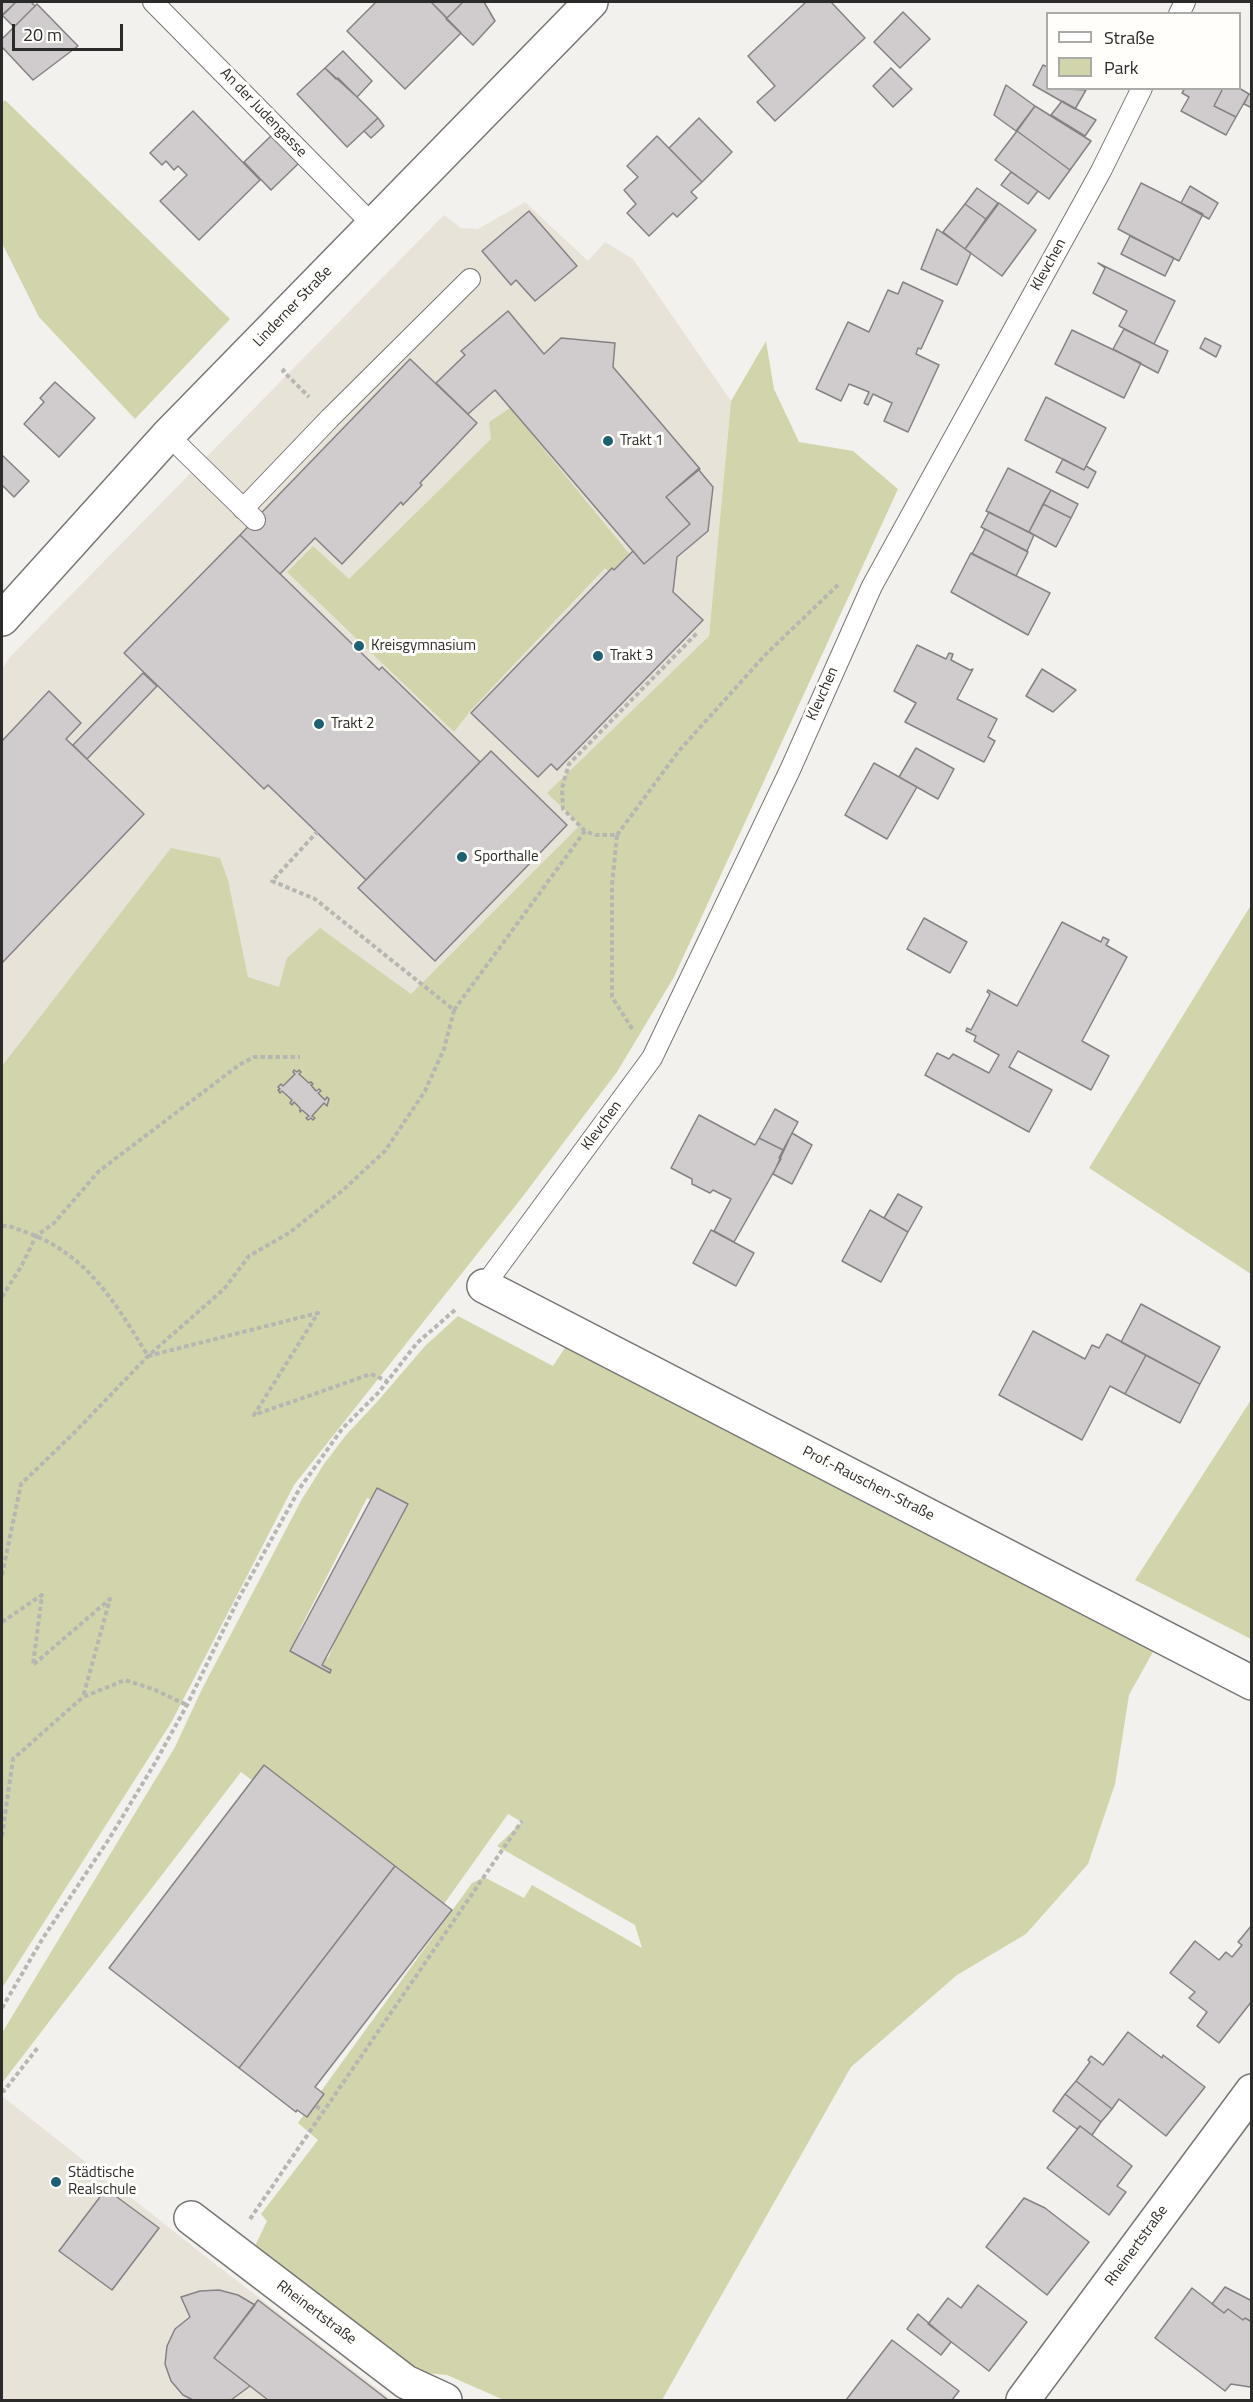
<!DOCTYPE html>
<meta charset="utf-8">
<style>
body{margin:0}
#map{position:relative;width:1253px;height:2402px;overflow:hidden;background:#f2f1ed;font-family:"Titillium Web",sans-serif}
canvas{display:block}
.frame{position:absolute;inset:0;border:3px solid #2b2b2a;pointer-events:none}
.legend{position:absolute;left:1046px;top:12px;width:195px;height:78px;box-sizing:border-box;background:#fffefb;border:2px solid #aaaaa7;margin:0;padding:8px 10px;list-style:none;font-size:18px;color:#2b2b2a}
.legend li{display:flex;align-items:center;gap:12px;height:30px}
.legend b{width:30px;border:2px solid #aaaaa7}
.scale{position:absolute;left:12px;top:24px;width:111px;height:27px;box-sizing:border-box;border:3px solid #2b2b2a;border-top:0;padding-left:8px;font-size:18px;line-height:21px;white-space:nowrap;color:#2b2b2a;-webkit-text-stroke:4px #fffefb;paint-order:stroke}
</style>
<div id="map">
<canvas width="1253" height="2402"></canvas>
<div class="frame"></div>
<ul class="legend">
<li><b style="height:8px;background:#fff"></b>Straße</li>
<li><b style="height:16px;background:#d2d5ac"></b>Park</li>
</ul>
<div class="scale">20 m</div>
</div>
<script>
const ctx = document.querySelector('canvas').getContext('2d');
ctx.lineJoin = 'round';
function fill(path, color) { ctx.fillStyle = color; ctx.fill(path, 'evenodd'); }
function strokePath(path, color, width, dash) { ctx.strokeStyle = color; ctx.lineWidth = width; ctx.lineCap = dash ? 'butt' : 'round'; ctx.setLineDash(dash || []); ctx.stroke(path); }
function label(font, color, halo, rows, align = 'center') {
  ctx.font = font + ' "Titillium Web",sans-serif'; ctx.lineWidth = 6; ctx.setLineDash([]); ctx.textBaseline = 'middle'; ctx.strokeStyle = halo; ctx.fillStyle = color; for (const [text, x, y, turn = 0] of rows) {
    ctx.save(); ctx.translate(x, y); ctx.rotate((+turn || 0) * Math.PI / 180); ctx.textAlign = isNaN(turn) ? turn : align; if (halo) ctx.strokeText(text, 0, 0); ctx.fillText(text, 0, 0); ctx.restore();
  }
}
fill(new Path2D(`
 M525,202L588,261L605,242L633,259L731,401L709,636L548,793L580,825L411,995L2,1066V669L10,657L444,215L461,228L478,229Z
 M2,2096L219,2267L392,2400H2Z`), '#e8e3d9');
fill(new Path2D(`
 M5,100L230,319L135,419L39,317L2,243V103Z
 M766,341L774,389L799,442L853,451L898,489L674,977L617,1072L520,1200L294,1485L171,1723L2,1988V1066L171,848L220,858L228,880L248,977L279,987L287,958L320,928L411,994L580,825L547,793L709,636L731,401Z
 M510,408L641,568L621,584L605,568L471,710L454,732L287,572L313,546L349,579L491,439L489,422Z
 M1251,905V1274L1089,1168Z
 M458,1316L553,1366L568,1343L1154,1650L1129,1695L1115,1784L1088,1864L1026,1934L957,1975L851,2067L662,2400H504L447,2375L414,2372L254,2248L267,2221L261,2214L318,2140L298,2123L472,1883L484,1877L524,1898L532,1885L642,1948L635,1925L497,1846L522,1822L508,1814L434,1918L241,1772L2,2083V2033L175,1747L202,1689L302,1499L324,1464L346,1435L376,1403L425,1346ZM367,1498L391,1508L328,1658L297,1645L299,1631Z
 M1251,1400V1639L1135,1580Z`), '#d2d5ac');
const building = new Path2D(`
 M2,2H16L2,16Z
 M16,2H31L35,6L14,27L2,15Z
 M376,2H431L461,33L405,89L347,31Z
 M431,2H463L447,18Z
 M463,2H484L495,21L473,45L446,19Z
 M806,2H831L865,38L775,121L757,102L775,86L748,56Z
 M37,4L78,46L33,80L2,47V39Z
 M903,12L930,39L900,68L874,42Z
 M343,51L372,81L357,97L325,68Z
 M1043,65L1048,67V88L1086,90L1075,109L1033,85Z
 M325,68L336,79L338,78L378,118L347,147L297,94Z
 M891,68L912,89L893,107L873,86Z
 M1006,85L1035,106L1016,131L994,115Z
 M1185,88H1223L1214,106L1236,117L1226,135L1181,111L1189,97L1182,93Z
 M1223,88H1239L1249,94L1236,117L1214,106Z
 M1249,94L1252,95V108L1244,104Z
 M1062,101L1096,120L1085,136L1051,115Z
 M1035,106L1091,141L1070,170L1017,131Z
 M193,111L260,180L199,240L160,201L187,175L178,166L174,170L166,161L162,165L150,153Z
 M378,118L384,126L371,138L364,131Z
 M699,118L732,152L702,182L669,148Z
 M1017,131L1070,170L1049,199L995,160Z
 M272,135L299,163L271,190L244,162Z
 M657,136L702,182L691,192L697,198L677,217L673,213L649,236L627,213L636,204L624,190L638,177L627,166Z
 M1011,172L1038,191L1028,204L1001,185Z
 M1141,183L1203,214L1179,261L1118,229Z
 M1190,186L1218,203L1209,219L1181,203Z
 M977,188L998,203L986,219L965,204Z
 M999,203L1036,230L1002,276L965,249Z
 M965,204L986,219L965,249L943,232Z
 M529,211L577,266L535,301L516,280L511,285L482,251Z
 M937,229L971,253L957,285L921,269Z
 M1130,236L1174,258L1165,276L1121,254Z
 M1098,263L1175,301L1154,344L1119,326L1127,311L1093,293L1105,268Z
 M903,282L943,301L921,349L918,348L916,354L939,365L908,432L884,421L892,403L873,394L868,405L864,403L869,392L849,384L841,401L816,389L848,322L869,332L888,290L898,294Z
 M508,311L544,354L561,338L615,343L613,367L700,469L666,497L690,524L644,564L495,390L468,414L436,383L465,355L461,351Z
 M1124,329L1168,351L1158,373L1113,349Z
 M1072,330L1141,363L1124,398L1055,364Z
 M1205,338L1221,346L1216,357L1200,348Z
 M410,359L477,423L420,483L422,485L403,505L401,502L342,564L315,538L280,574L240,535Z
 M55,382L95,418L59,457L24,424L44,402L40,398Z
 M1046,397L1106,428L1084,470L1025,440Z
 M2,455L29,481L14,497L2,485Z
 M1063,459L1084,470L1086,466L1096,472L1088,488L1056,472Z
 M1008,468L1051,490L1029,532L986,511Z
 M698,469L713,487L708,531L677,557L673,592L703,620L557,770L551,764L538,777L471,713L612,568L614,570L633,551L644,564L690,524L666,497Z
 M1051,490L1078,504L1071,518L1043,504Z
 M1043,504L1071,518L1056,547L1029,532Z
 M989,512L1034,535L1027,551L981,527Z
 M985,529L1028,552L1016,576L972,554Z
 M240,535L379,670L382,667L480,762L366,880L268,785L264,789L124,653Z
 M971,553L1050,593L1028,635L951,592Z
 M917,645L946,659L949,653L953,654L951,660L970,670L973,669L957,699L997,719L988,737L995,741L984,762L905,722L916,703L894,691Z
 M1042,669L1076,690L1053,712L1026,696Z
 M143,673L157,686L87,759L73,745Z
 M49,691L81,723L66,739L144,814L2,963V741Z
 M916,748L954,769L938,799L899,777Z
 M491,751L567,825L435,961L358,888Z
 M874,763L917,787L887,839L845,815Z
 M924,918L967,942L950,973L907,949Z
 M1062,922L1101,942L1103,937L1109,940L1106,945L1127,957L1082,1041L1109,1056L1091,1090L1018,1051L1009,1067L1052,1090L1029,1132L925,1075L937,1053L949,1059L953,1054L989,1073L999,1055L974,1041L976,1036L966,1031L967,1028L971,1030L990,994L987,992L988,990L1017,1006Z
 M294,1070L297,1072L299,1070L301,1072L299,1074L309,1083L311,1082L313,1084L311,1085L316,1091L319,1089L321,1091L318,1093L325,1100L327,1097L329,1099L327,1106L324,1103L312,1116L315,1118L313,1120L311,1118L308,1120L306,1118L309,1116L302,1110L300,1112V1108L294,1102L292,1105L290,1103L292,1100L282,1091L280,1093L278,1090L280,1089L278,1087L281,1084L283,1086L295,1074L293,1072Z
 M775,1109L798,1122L783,1150L759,1138Z
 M699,1115L755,1145L759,1138L783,1150L779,1158L781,1159L734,1242L714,1231L731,1199L713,1190L710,1193L692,1184V1179L671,1168Z
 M792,1133L812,1145L792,1184L773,1174Z
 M898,1194L922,1207L908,1232L884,1218Z
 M870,1210L908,1232L881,1282L842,1261Z
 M711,1230L754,1253L736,1286L693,1263Z
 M1141,1304L1220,1347L1200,1384L1121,1342Z
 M1033,1331L1085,1359L1092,1345L1099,1348L1107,1334L1146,1355L1125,1394L1110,1386L1082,1440L999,1395Z
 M1146,1355L1200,1384L1180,1423L1125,1394Z
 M377,1488L408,1504L322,1665L331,1670L330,1673L290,1651Z
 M264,1765L395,1866L239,2068L109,1968Z
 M395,1866L452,1910L315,2087L324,2094L307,2117L297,2110L296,2112L239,2068Z
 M1252,1925V2001L1219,2043L1197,2026L1207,2012L1189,1998L1195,1992L1170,1973L1195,1941L1219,1960L1226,1952L1232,1957L1242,1945L1238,1942Z
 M1128,2032L1162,2058L1163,2055L1205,2087L1166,2136L1119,2099L1112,2109L1076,2081L1090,2062L1088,2060L1091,2056L1103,2065Z
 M1076,2081L1112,2109L1101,2122L1065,2094Z
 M1065,2094L1101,2122L1092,2135L1080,2126L1077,2129L1053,2111Z
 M1080,2126L1132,2166L1117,2186L1126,2192L1109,2215L1047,2168Z
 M106,2189L159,2228L112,2290L59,2251Z
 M1024,2198L1045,2208L1089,2242L1047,2295L986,2247Z
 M978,2285L1027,2322L989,2371L928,2324L948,2298L961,2308Z
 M1225,2287L1252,2301V2322L1245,2318L1243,2320L1228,2309L1224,2313L1212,2304Z
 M1192,2288L1224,2313L1228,2309L1243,2320L1245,2318L1252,2322V2384L1250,2387L1231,2384L1225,2391L1155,2338Z
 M219,2290L238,2295L255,2305L214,2358L250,2386L231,2400H193L183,2395L171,2381L165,2364L167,2346L175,2329L190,2317L181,2297L200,2291Z
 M258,2300L388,2400H268L214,2358Z
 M918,2314L951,2342L941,2355L907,2329Z
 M892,2340L959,2391L952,2400H846Z`);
fill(building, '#d0ccce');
strokePath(building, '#868284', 1.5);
const service = new Path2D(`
 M153,2L373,225
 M1179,14L1185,2
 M168,435L255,520
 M243,509L330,418L470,279
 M484,1286L652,1058L790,770L872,586L1101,171L1142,88`);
const minor = new Path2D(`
 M484,1286L1252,1683
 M191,2218L406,2382L445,2400
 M1023,2400L1252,2091`);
const secondary = new Path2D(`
 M2,619L168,435L591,2`);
strokePath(service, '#797775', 22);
strokePath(minor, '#797775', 36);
strokePath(secondary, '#797775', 36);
strokePath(new Path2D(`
 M285,369L283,371L309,397
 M585,831L563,809L562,788L569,764L698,632
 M617,835L678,752L766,654L840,583
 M454,1010L585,831L596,835H617L612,885V997L633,1030
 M2,1226C10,1225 19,1230 28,1233C88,1255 116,1304 148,1356L318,1313L254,1415L371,1374L387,1381
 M2,1297L22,1265L36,1236L54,1223L99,1171L239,1065L254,1057H300
 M2,1575L21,1484L75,1432L148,1356L224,1289L249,1256L289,1233L342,1191L385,1151L425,1091L444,1049L454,1010L315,899L272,881L317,832
 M2,1622L42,1595L33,1665L110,1599L83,1697
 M2,1836L13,1759L83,1697L125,1680L153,1689L187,1705
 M2,2008L43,1938L109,1839L155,1763L187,1705L240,1596L300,1488L342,1429L379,1392L417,1343L456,1309
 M2,2089L4,2091L39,2046
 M316,2106L323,2111
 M250,2219L522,1821`), '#b6b6b2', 4, [4.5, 3]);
strokePath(service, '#fff', 20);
strokePath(minor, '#fff', 33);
strokePath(secondary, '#fff', 33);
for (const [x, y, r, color] of [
 [608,441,6,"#1d6073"],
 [359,646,6,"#1d6073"],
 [598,656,6,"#1d6073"],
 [319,724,6,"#1d6073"],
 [462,857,6,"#1d6073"],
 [56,2182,6,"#1d6073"]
]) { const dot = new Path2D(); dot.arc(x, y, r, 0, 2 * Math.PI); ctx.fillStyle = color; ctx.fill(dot); strokePath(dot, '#fffefb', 2); }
label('15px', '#2b2b2a', '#fffefb', [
 ["An der Judengasse",263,113,46],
 ["Klevchen",1049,265,-61],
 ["Linderner Straße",293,307,-46],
 ["Klevchen",823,694,-66],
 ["Klevchen",602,1126,-54],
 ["Prof.-Rauschen-Straße",868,1484,27],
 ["Rheinertstraße",1137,2246,-54],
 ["Rheinertstraße",316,2313,37]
]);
label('15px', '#2b2b2a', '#fffefb', [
 ["Trakt 1",620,441],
 ["Kreisgymnasium",371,646],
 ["Trakt 3",610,656],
 ["Trakt 2",331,724],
 ["Sporthalle",474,857],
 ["Städtische",68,2173],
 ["Realschule",68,2190]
], 'left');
</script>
